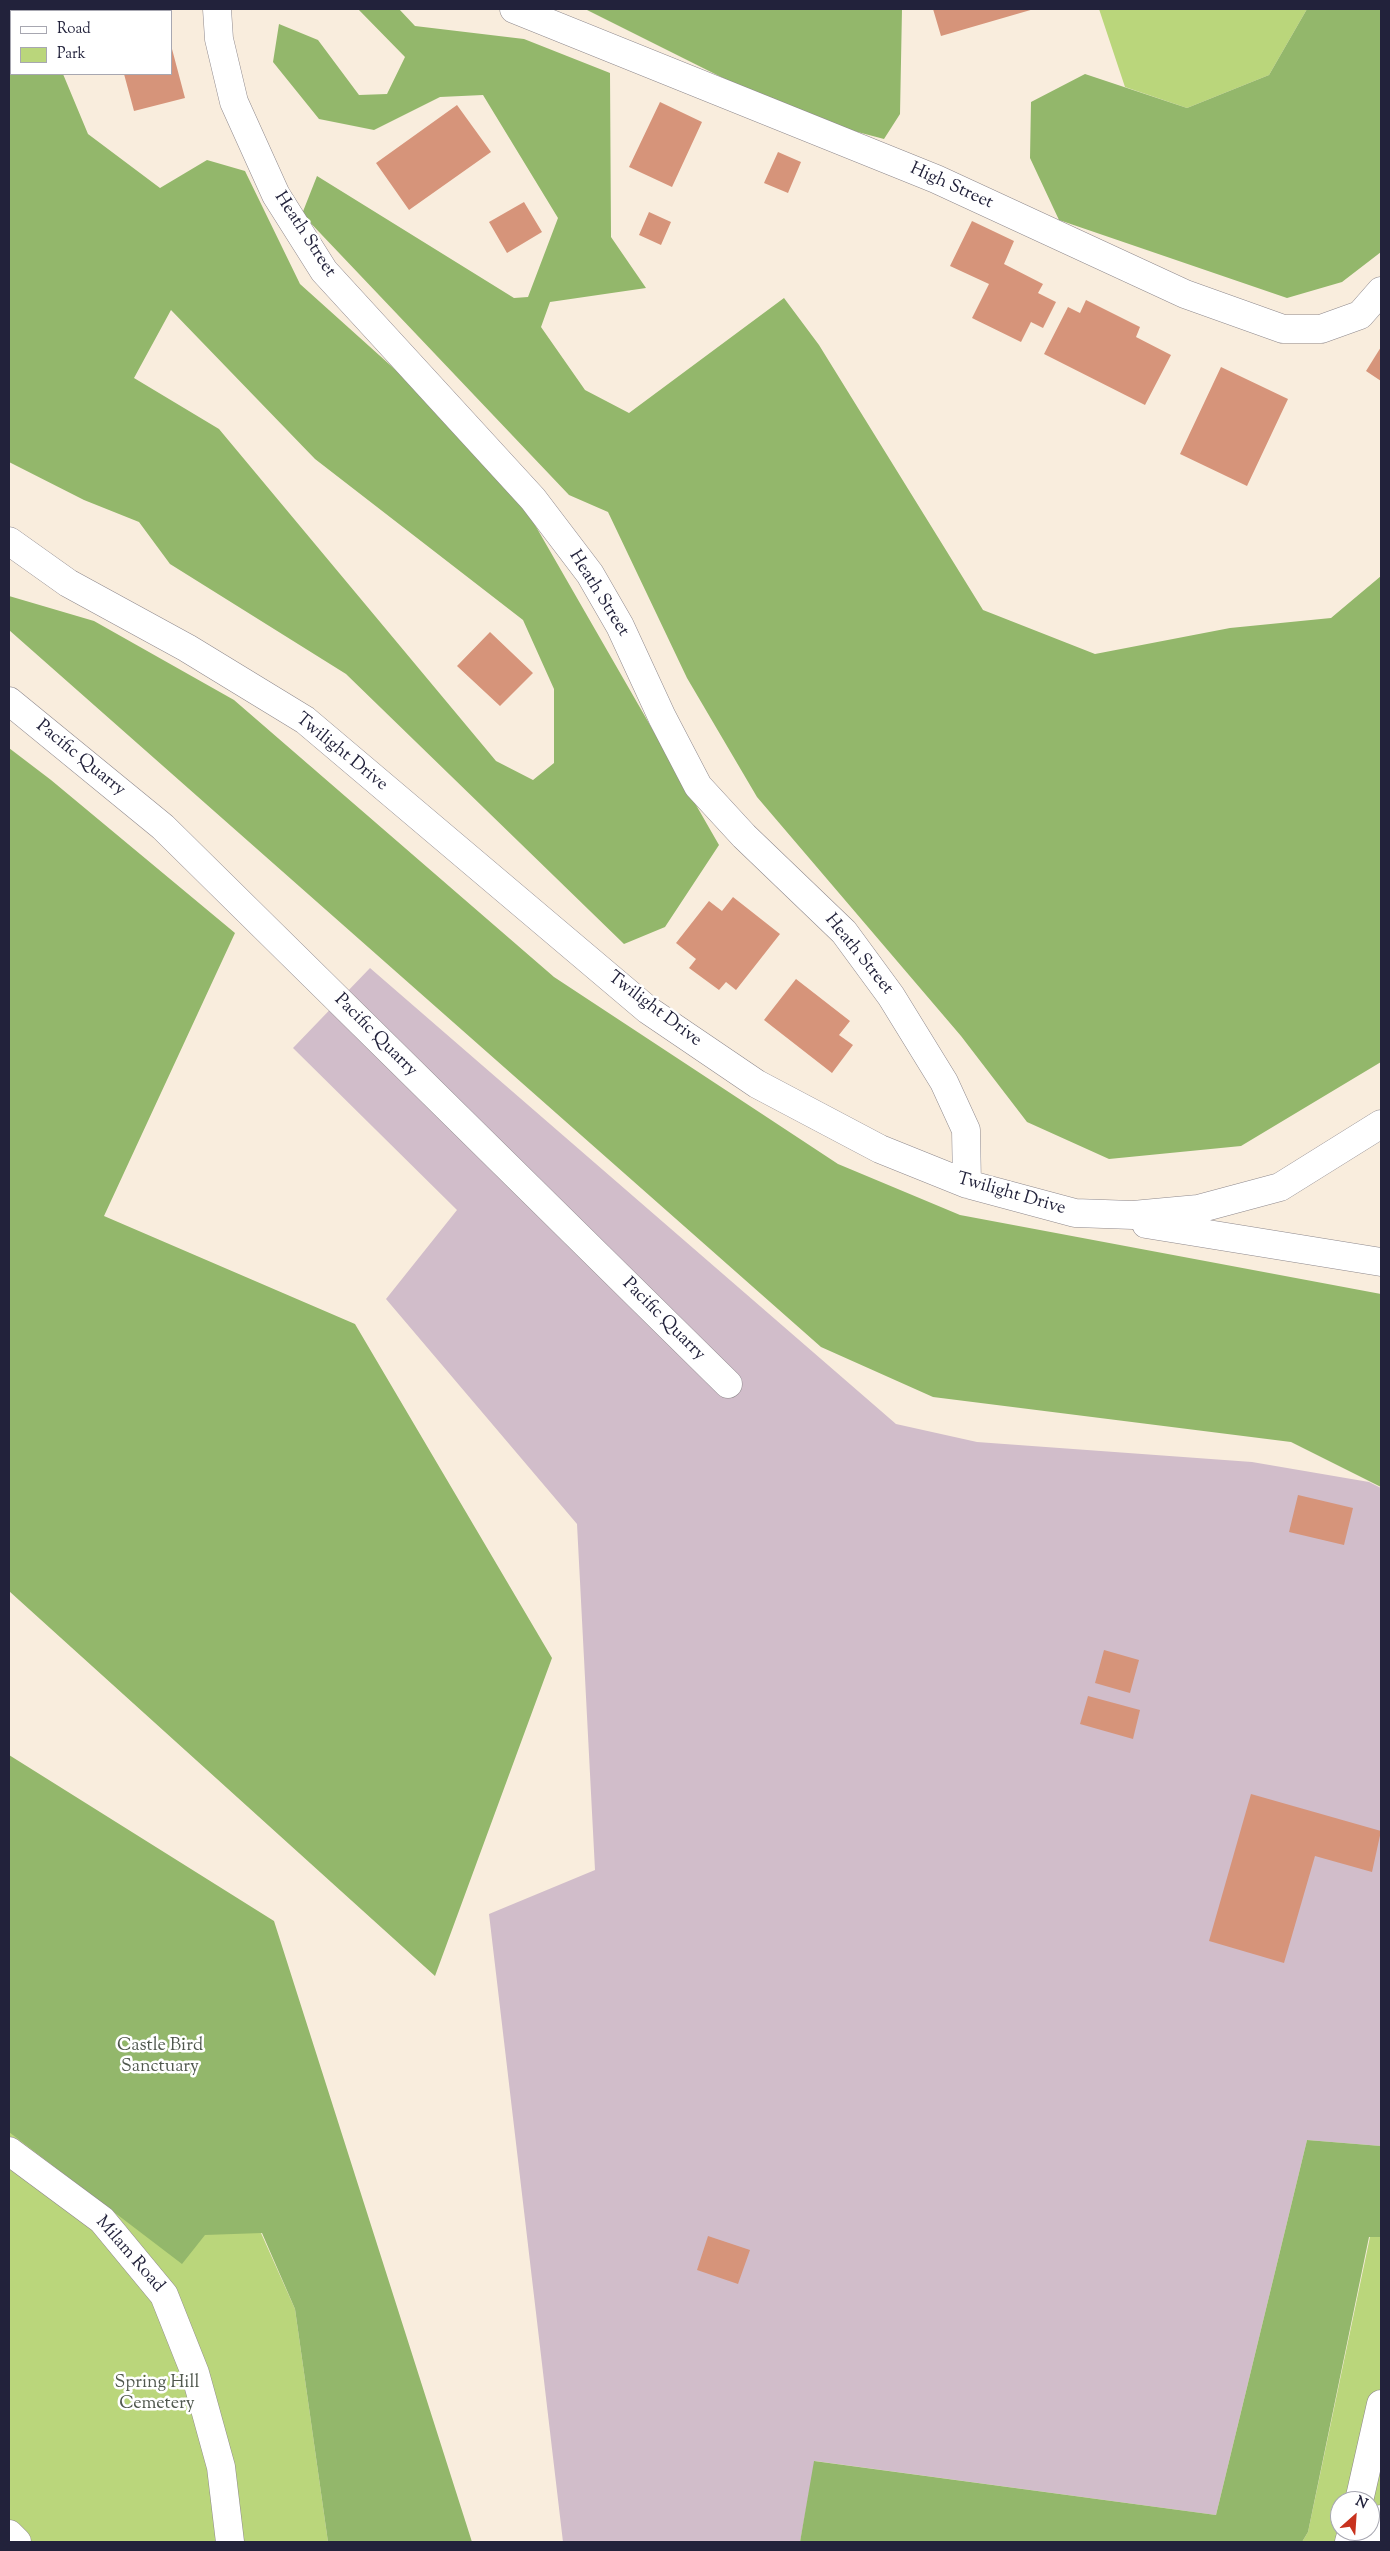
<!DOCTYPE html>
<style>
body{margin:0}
#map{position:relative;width:1390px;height:2551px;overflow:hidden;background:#f9eddd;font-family:"Sorts Mill Goudy",serif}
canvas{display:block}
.frame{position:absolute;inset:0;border:10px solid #22223b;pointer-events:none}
.legend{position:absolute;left:10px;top:10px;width:162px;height:65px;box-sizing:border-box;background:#fff;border:1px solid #a7a7b1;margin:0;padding:6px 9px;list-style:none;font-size:15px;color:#22223b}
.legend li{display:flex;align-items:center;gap:10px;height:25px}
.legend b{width:25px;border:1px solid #a7a7b1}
.north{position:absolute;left:1330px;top:2491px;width:50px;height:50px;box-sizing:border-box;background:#fff;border:1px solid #a7a7b1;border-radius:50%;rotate:26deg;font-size:14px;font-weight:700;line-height:20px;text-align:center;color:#22223b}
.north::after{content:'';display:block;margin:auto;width:18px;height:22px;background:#c8321e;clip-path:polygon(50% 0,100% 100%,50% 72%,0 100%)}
</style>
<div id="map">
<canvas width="1390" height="2551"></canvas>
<div class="frame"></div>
<ul class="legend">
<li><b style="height:6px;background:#fff"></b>Road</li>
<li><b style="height:14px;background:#bad67b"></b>Park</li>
</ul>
<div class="north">N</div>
</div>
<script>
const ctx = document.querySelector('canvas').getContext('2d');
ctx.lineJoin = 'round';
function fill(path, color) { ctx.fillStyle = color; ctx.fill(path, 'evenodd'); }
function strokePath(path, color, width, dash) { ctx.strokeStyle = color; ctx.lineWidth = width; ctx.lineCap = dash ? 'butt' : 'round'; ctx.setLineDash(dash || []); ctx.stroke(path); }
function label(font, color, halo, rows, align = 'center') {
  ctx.font = font + ' "Sorts Mill Goudy",serif'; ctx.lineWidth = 5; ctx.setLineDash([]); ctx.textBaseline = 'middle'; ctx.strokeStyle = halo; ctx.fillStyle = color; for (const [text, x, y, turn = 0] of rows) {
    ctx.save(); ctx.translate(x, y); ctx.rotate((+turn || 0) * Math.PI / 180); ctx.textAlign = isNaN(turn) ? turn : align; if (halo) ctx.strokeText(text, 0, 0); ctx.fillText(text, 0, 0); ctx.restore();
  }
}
fill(new Path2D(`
 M370,968L896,1424L977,1442L1252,1462L1369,1482L1381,1488V2146L1307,2140L1216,2515L815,2461L800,2542H563L489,1914L595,1870L577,1524L386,1299L457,1210L293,1048Z`), '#d1bdca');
fill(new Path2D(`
 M1099,9H1307L1269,75L1187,108L1125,87Z
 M9,1869L261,2233L295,2309L328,2542H9Z
 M1370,2237H1381V2542H1302L1308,2532ZM1340,2501H1370V2531H1340Z`), '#bad67b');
fill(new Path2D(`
 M9,9H45L44,11H11V74H63L88,134L160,188L207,160L245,171L300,284L458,426L531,518L719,845L665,927L624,944L346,674L170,564L139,522L84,500L9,462ZM171,310L315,459L523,620L554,689V763L533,780L496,761L219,429L134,378Z
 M358,9H399L415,26L524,39L610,73L611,237L646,288L550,302L541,327L585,390L629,413L784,298L819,345L983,610L1095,654L1230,628L1331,618L1381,576V1062L1241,1146L1109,1159L1027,1122L961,1036L757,797L687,678L608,512L569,495L302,214L317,176L514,298L528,297L558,218L483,95L440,97L374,130L319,119L273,62L279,24L318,40L359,95L387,94L405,57Z
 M585,9H902L900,114L884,139L801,117Z
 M1307,9H1381V252L1342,282L1287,298L1059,220L1030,158L1031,102L1085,74L1187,108L1269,75Z
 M9,596L94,621L234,700L554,977L838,1164L960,1215L1381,1294V1487L1291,1442L933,1397L821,1347L9,630Z
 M9,748L51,780L235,933L104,1216L355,1324L552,1658L435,1976L9,1591Z
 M9,1755L274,1921L472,2542H328L295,2309L262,2233L205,2235L182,2264L9,2132Z
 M1307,2140L1381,2146V2237H1369L1308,2532L1302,2542H800L814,2461L1216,2515Z`), '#93b76b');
fill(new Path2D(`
 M933,9H1034L941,36Z
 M172,49L185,98L134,111L124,74H171Z
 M660,102L702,122L672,187L629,167Z
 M457,105L491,152L409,210L376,163Z
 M778,152L801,162L788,193L764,183Z
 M524,202L542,232L507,253L489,222Z
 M649,212L671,222L661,245L639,235Z
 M972,221L1014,241L1004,264L1043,284L1038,293L1056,302L1043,328L1031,322L1021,342L972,318L989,284L950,266Z
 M1086,300L1140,327L1136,337L1171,355L1145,405L1044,354L1068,307L1080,313Z
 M1381,347V381L1366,371Z
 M1221,367L1288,399L1247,486L1180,454Z
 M490,632L533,673L500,706L457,666Z
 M733,897L780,934L736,990L726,982L719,990L689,968L696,959L676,943L709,901L722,911Z
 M796,979L850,1021L839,1035L853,1045L832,1073L764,1020Z
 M1298,1495L1353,1508L1344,1545L1289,1532Z
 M1104,1650L1139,1660L1130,1693L1095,1683Z
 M1088,1696L1140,1710L1133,1739L1080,1724Z
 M1251,1794L1381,1831L1372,1872L1315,1856L1284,1963L1209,1941Z
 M708,2236L750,2250L738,2284L697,2270Z`), '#d6947a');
const minor = new Path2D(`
 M217,9L219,39L234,102L276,195L324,271L533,499L590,574L620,626L662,717L698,786L744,836L844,932L891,996L944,1082L966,1130L967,1184
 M514,9L936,179L1185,294L1283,329H1321L1360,315L1381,291
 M9,541L68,583L187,648L305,720L648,1010L757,1084L880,1149L967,1184L1075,1213L1133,1215L1198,1209L1280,1187L1381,1124
 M9,701L163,827L728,1384
 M1146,1224L1381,1262
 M9,2151L102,2220L164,2295L195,2373L221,2467L230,2542
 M1359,2501L1381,2404
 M9,2534L17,2542
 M1349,2542L1352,2531
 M1370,2542L1381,2519`);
strokePath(minor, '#8e888c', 29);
strokePath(minor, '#fff', 28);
label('18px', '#22223b', '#fff', [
 ["High Street",951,187,24],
 ["Heath Street",304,235,57],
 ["Heath Street",598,594,58],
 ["Twilight Drive",341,753,39],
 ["Pacific Quarry",80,759,39],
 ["Heath Street",858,955,51],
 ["Twilight Drive",654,1010,37],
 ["Pacific Quarry",375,1036,45],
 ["Twilight Drive",1011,1195,16],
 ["Pacific Quarry",663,1320,45],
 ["Milam Road",129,2255,49]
]);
label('18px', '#50584e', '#fff', [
 ["Castle Bird",160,2047],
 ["Sanctuary",160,2068],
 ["Spring Hill",157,2384],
 ["Cemetery",157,2405]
]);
</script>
